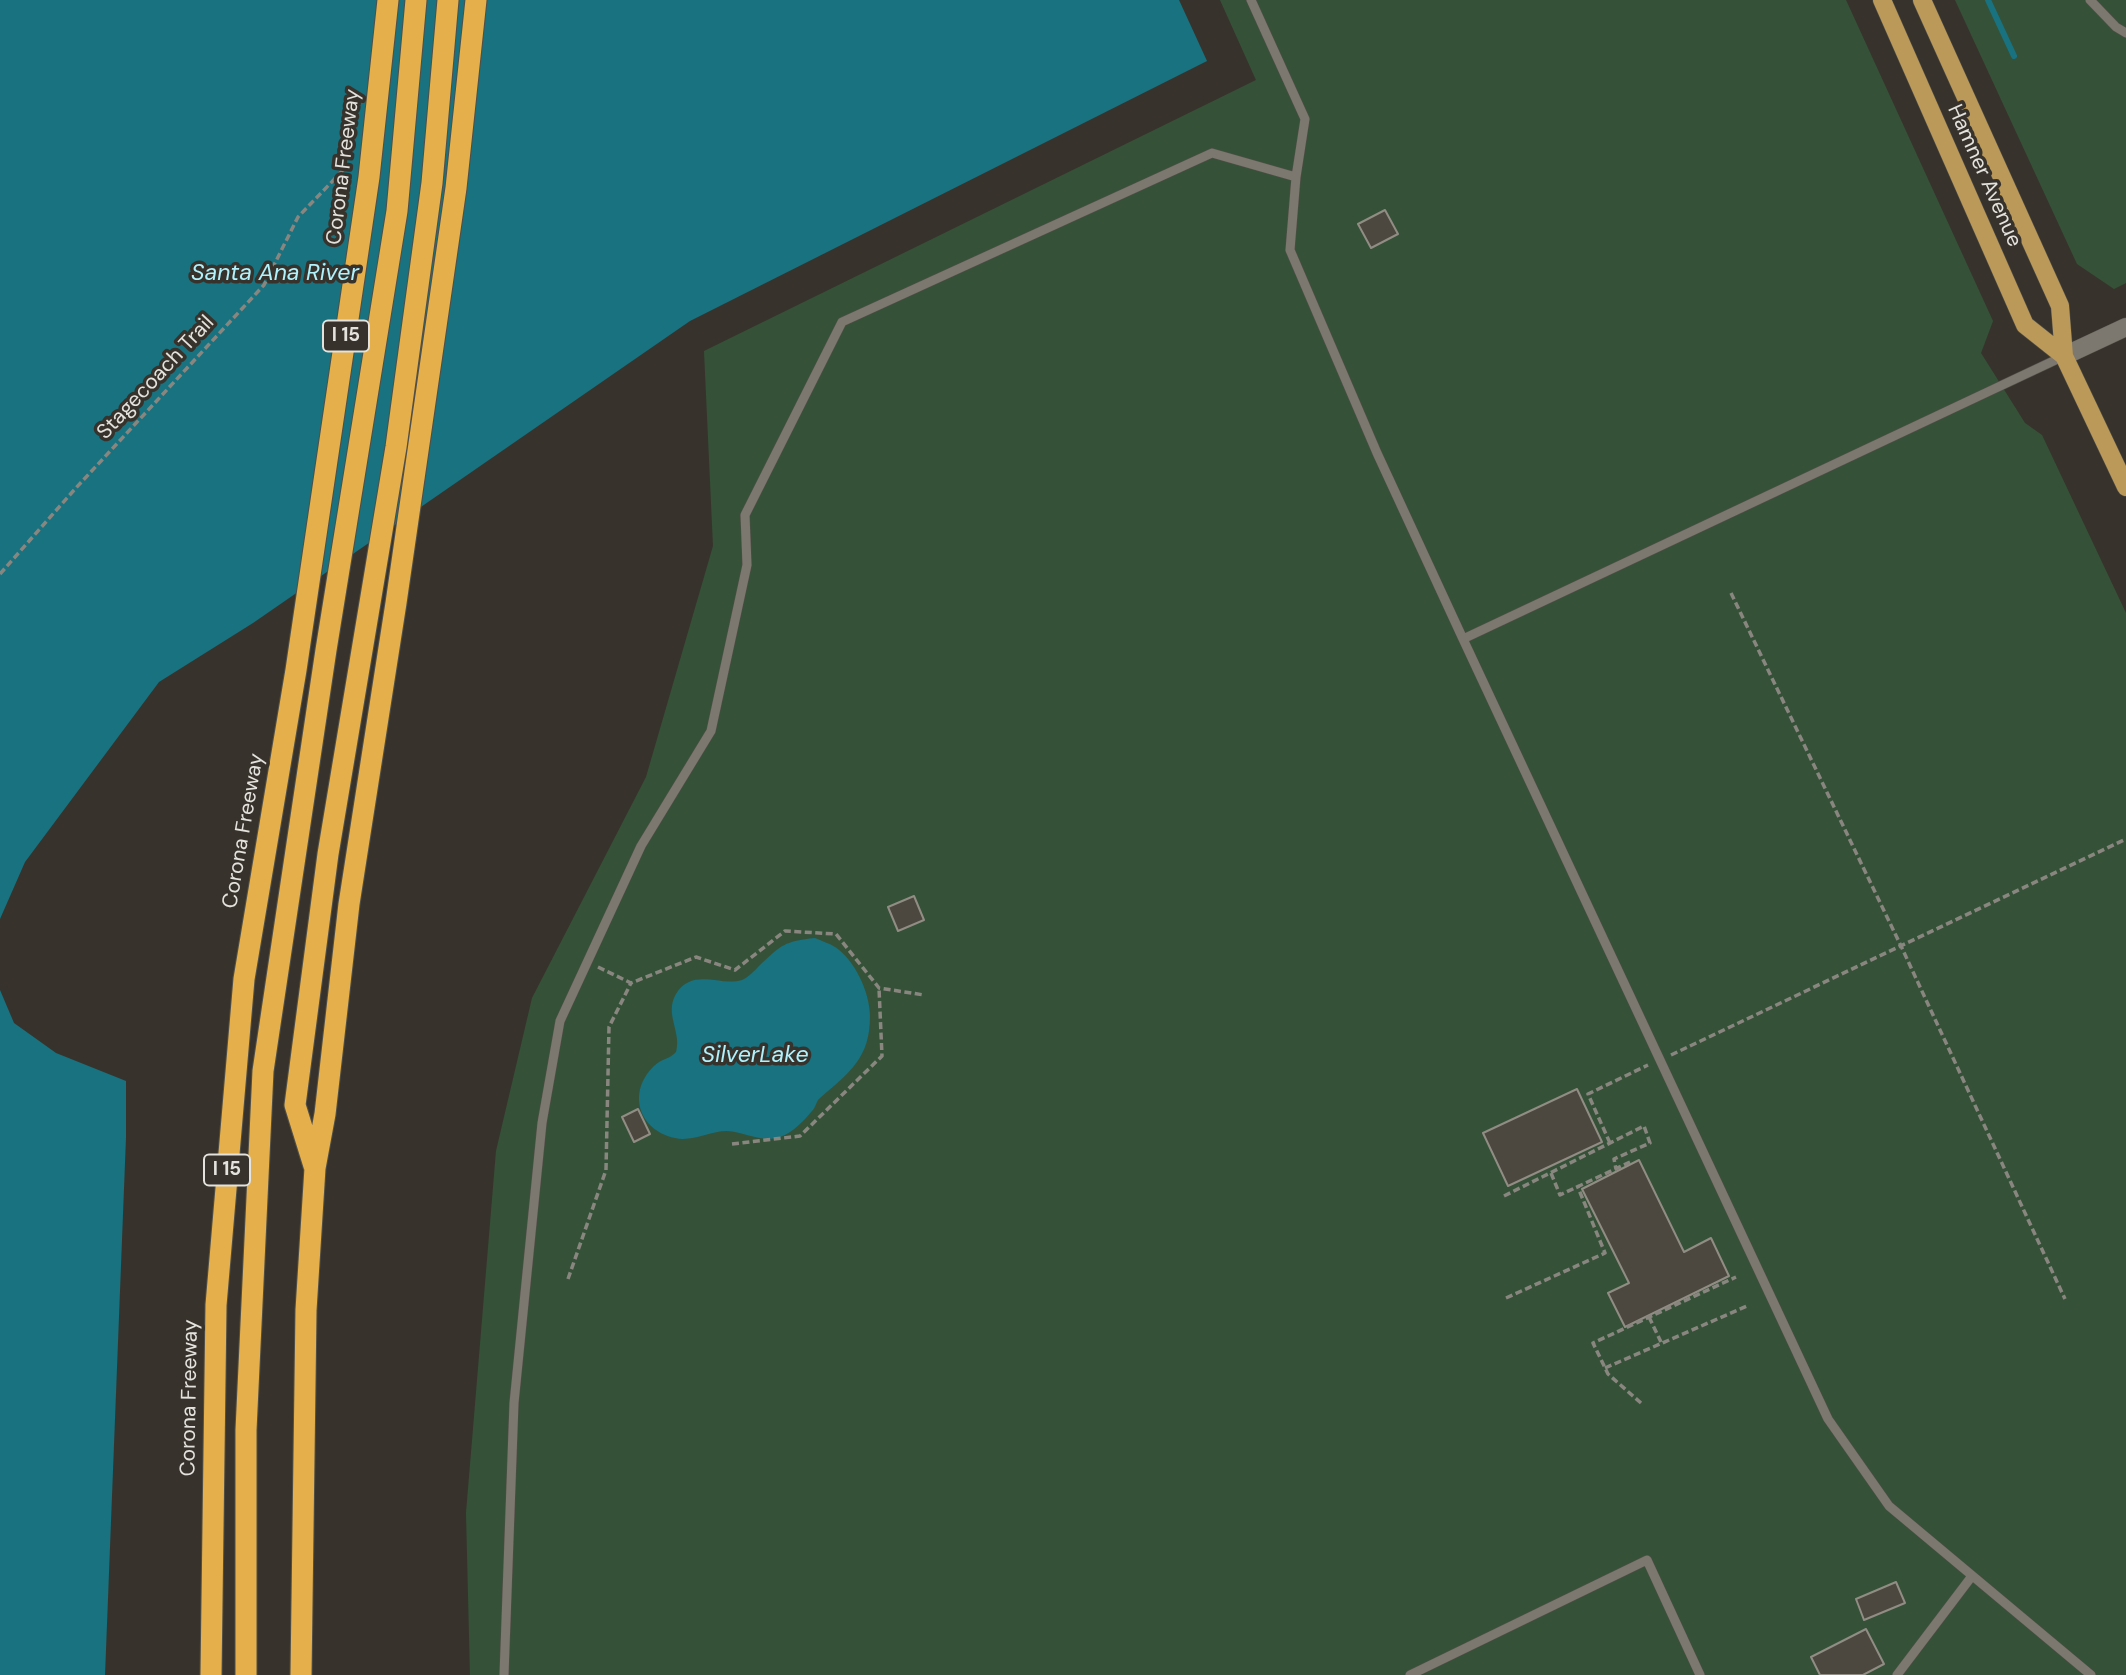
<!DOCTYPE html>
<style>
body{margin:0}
canvas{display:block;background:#37332c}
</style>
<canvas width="2126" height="1675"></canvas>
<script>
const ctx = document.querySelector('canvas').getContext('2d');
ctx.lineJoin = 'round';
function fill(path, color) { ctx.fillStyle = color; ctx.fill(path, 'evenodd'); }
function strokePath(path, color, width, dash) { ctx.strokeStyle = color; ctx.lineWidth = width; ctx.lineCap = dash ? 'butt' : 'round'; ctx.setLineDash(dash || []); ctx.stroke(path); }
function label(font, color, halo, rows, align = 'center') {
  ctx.font = font + ' "DM Sans",sans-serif'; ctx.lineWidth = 7; ctx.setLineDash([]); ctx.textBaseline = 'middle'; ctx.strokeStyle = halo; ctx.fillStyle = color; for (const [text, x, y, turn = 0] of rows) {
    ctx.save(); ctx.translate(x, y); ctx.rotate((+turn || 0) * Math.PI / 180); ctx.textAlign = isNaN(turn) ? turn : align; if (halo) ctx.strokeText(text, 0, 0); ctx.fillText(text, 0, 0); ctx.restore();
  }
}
fill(new Path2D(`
 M1220,0H1846L1993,321L1981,353L2025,423L2042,435L2126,613V1675H470L466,1513L496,1151L532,998L646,777L713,546L704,351L1256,80Z
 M1955,0H2126V283L2114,289L2077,264Z`), '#355238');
fill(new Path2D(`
 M0,0H1179L1207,61L690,321L253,623L159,682L25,862L0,919Z
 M815,938C821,941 829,943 835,947C854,959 870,992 870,1016C870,1058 850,1072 820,1098C816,1101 816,1107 812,1111C804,1121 792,1133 780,1137C763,1143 744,1132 727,1131C710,1131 692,1142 675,1138C638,1130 627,1092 654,1066C661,1059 670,1059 676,1052C682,1032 664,1014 676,994C693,967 720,987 742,980C749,977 754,971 759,966C781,945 785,941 815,938Z
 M0,990L14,1023L56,1053L126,1081V1137L105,1675H0Z`), '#18727f');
strokePath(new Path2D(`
 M1988,0L2014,56`), '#18727f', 6);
const building = new Path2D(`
 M1385,210L1398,234L1371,248L1358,224Z
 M914,896L924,920L898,931L888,907Z
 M1577,1089L1602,1142L1508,1186L1483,1133Z
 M638,1109L650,1134L634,1142L622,1117Z
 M1639,1160L1684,1252L1711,1238L1729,1276L1625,1327L1608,1293L1629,1283L1582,1189Z
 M1896,1582L1905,1603L1864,1620L1856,1599Z
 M1866,1629L1884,1664L1863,1675H1820L1811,1657Z`);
fill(building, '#4c4840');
strokePath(building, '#918c84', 2);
const service = new Path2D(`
 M1251,0L1305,119L1296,177
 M2090,0L2116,27L2126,33
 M2064,356L1463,639L1828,1419L1889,1506L2091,1675
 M504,1675L514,1403L542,1123L560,1021L641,846L711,731L747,565L745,515L842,322L1212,153L1296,177L1290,250L1377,453L1463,639
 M1410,1675L1647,1560L1700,1675
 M1897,1675L1972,1576`);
const tertiary = new Path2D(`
 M2064,356L2126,327`);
const primary = new Path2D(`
 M1882,0L2025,325L2064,356
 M1922,0L2060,306L2064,356L2126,487`);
const motorway = new Path2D(`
 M314,1166L295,1105L328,854L396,447L432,183L448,0
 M211,1675L216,1305L244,979L296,670L325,474L369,177L388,0
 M246,1675V1430L263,1071L326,650L397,211L416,0
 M301,1675L306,1310L315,1168L325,1114L349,904L396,603L456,188L476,0`);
strokePath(service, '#514f48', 10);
strokePath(tertiary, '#514f48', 19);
strokePath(primary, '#514f48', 19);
strokePath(motorway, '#514f48', 23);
strokePath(new Path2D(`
 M0,574L75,489L264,285L298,217L349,164
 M1731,593L1901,946L2065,1299
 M598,967L631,983L696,957L735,970L785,931L836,934L879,988L924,995
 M1671,1055L2126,839
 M1610,1143L1588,1094L1648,1065
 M732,1144L800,1136L882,1056L879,988
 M1551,1173L1560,1195L1630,1162
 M1504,1196L1644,1126L1650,1143L1614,1159L1616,1169
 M568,1279L606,1170L609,1027L631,983
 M1506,1298L1605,1253L1577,1185
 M1649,1317L1661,1342
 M1605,1368L1747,1306
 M1641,1403L1608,1374L1593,1343L1736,1277`), '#898680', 3.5, [7, 3.5]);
strokePath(service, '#7c776f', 9);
strokePath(tertiary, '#7c776f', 18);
strokePath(primary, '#bb9959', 18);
strokePath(motorway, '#e5b04b', 21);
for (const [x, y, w] of [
 [346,336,46],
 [227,1170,46]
]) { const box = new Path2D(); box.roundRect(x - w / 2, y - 15.5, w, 31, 5); ctx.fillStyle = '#37332c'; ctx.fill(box); strokePath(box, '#e4e2dd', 2); }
label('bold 19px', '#e4e2dd', null, [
 ["I 15",346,336],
 ["I 15",227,1170]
]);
label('21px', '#e4e2dd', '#37332c', [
 ["Corona Freeway",344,167,-83],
 ["Hamner Avenue",1984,176,66],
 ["Stagecoach Trail",156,378,-47],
 ["Corona Freeway",244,831,-80],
 ["Corona Freeway",190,1398,-89]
]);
label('italic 23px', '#b0f1fc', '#37332c', [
 ["Santa Ana River",275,274],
 ["SilverLake",755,1056]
]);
</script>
